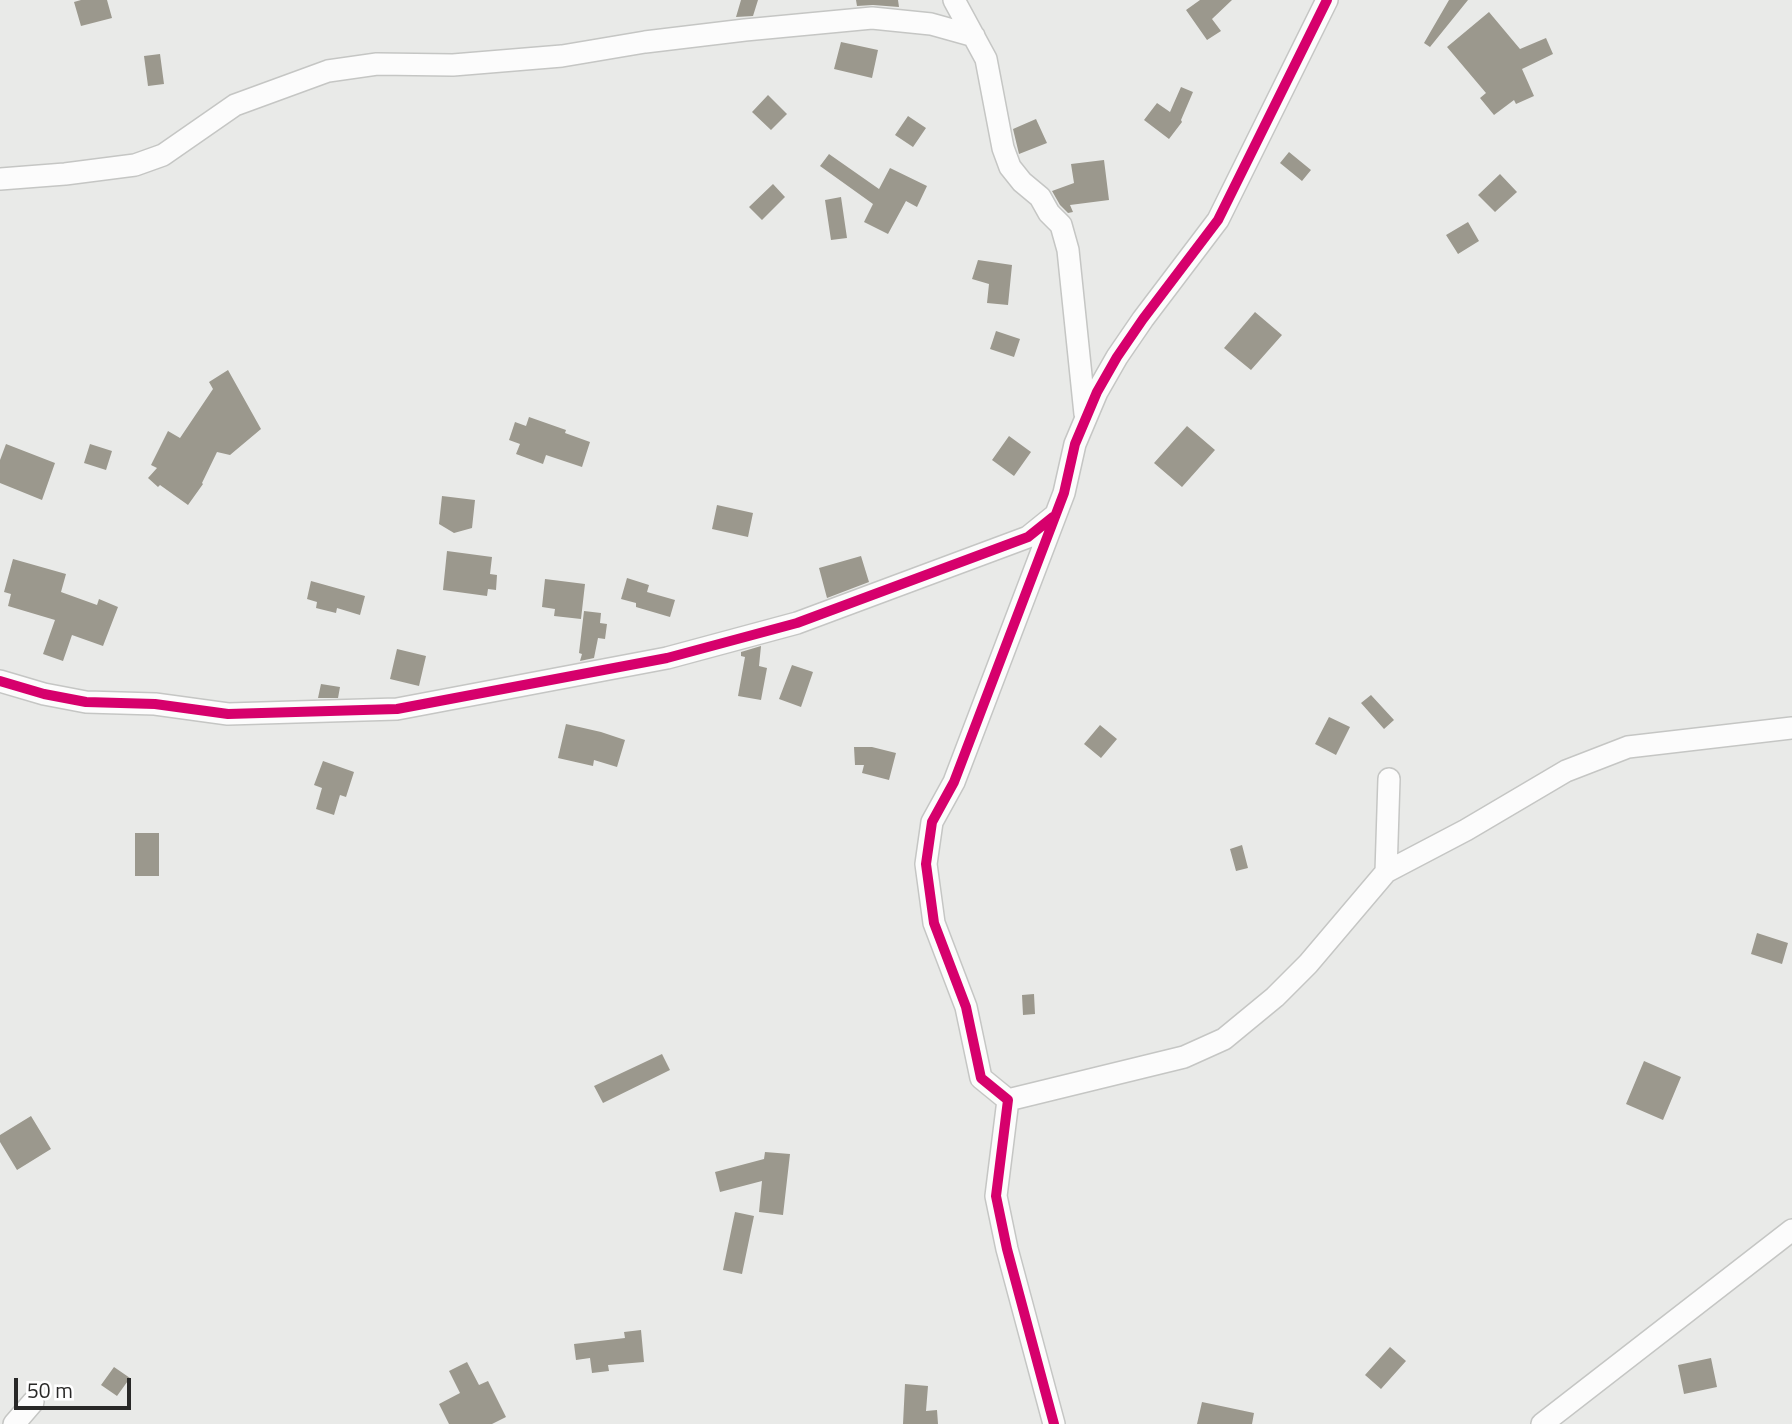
<!DOCTYPE html>
<style>
body{margin:0}
#map{position:relative;width:1792px;height:1424px;overflow:hidden;background:#e9eae8;font-family:"Titillium Web",sans-serif}
canvas{display:block}
.scale{position:absolute;left:14px;top:1378px;width:117px;height:32px;box-sizing:border-box;border:4px solid #282827;border-top:0;padding-left:9px;font-size:21px;line-height:24px;white-space:nowrap;color:#282827;-webkit-text-stroke:5px #fff;paint-order:stroke}
</style>
<div id="map">
<canvas width="1792" height="1424"></canvas>
<div class="scale">50 m</div>
</div>
<script>
const ctx = document.querySelector('canvas').getContext('2d');
ctx.lineJoin = 'round';
function fill(path, color) { ctx.fillStyle = color; ctx.fill(path, 'evenodd'); }
function strokePath(path, color, width, dash) { ctx.strokeStyle = color; ctx.lineWidth = width; ctx.lineCap = dash ? 'butt' : 'round'; ctx.setLineDash(dash || []); ctx.stroke(path); }
fill(new Path2D(`
 M81,0H107L112,18L81,26L74,2Z
 M741,0H758L753,16L736,17Z
 M856,0H898L899,7L873,5L857,6Z
 M1200,0H1232L1212,19L1221,31L1207,40L1186,10Z
 M1449,0H1468L1430,47L1424,43Z
 M1489,12L1520,49L1546,38L1553,54L1522,69L1534,96L1516,104L1514,100L1494,115L1480,98L1486,93L1447,47Z
 M841,42L878,50L872,78L834,69Z
 M160,54L164,84L148,86L144,56Z
 M1181,87L1193,92L1181,120L1182,122L1169,139L1144,120L1157,103L1170,112Z
 M768,95L787,114L771,130L752,112Z
 M908,116L926,128L913,147L895,135Z
 M1036,119L1047,143L1019,154L1013,129Z
 M1289,152L1311,170L1302,181L1280,163Z
 M829,154L879,189L890,168L927,186L917,207L906,201L888,234L864,222L873,204L820,166Z
 M1104,160L1109,200L1070,205L1073,212L1068,213L1060,205L1052,191L1074,183L1071,164Z
 M1500,174L1517,192L1495,212L1478,195Z
 M773,184L785,197L762,220L749,207Z
 M841,197L847,238L831,240L825,200Z
 M1468,222L1479,241L1458,254L1446,235Z
 M978,260L1012,265L1008,305L987,303L989,284L972,279Z
 M1255,312L1282,335L1251,370L1224,348Z
 M996,331L1020,339L1014,357L990,349Z
 M228,370L261,429L230,455L217,452L202,483L203,484L188,505L160,485L158,487L148,478L157,468L151,465L168,431L180,438L213,389L209,382Z
 M529,417L566,430L565,433L590,442L582,467L546,455L543,464L516,454L520,444L509,440L515,422L526,426Z
 M1187,426L1215,450L1182,487L1154,463Z
 M1009,436L1031,452L1014,476L992,460Z
 M6,444L55,463L42,500L0,483V460Z
 M90,444L112,451L106,470L84,463Z
 M442,496L475,500L472,528L454,533L439,524Z
 M717,505L753,513L748,537L712,529Z
 M447,551L492,557L490,574L497,575L496,590L488,589L487,596L443,590Z
 M861,556L869,582L827,598L819,568Z
 M13,559L66,574L61,592L97,605L99,599L118,607L103,646L72,635L63,661L43,654L55,620L8,606L11,594L4,592Z
 M627,578L649,585L647,592L675,600L670,617L636,607V603L621,599Z
 M545,579L585,584L581,619L554,616L555,609L542,607Z
 M311,581L365,596L360,615L337,608L336,613L316,608L317,602L307,599Z
 M584,611L601,613L600,623L607,624L605,639L598,638L594,658L580,661L582,654L579,653Z
 M761,646L759,666L767,668L761,700L738,696L745,657L741,656V652Z
 M397,649L426,656L419,686L390,679Z
 M792,665L813,672L801,707L779,699Z
 M321,684L340,687L338,698H318Z
 M1371,695L1394,720L1384,729L1361,703Z
 M1329,717L1350,727L1336,755L1315,744Z
 M566,724L601,732L625,740L617,767L594,760L593,766L558,758Z
 M1100,725L1117,739L1101,758L1084,744Z
 M854,747H872L896,753L889,780L862,773L864,765H855Z
 M323,761L354,772L346,797L340,795L334,815L316,809L322,788L314,785Z
 M135,833H159V876H135Z
 M1242,845L1248,868L1236,871L1230,849Z
 M1757,933L1788,943L1782,964L1751,954Z
 M1034,994L1035,1014L1023,1015L1022,995Z
 M662,1054L670,1070L603,1103L594,1086Z
 M1644,1061L1681,1077L1663,1120L1626,1104Z
 M31,1116L51,1149L17,1170L0,1142V1135Z
 M765,1152L790,1154L783,1215L759,1212L762,1181L720,1192L715,1172L764,1159Z
 M735,1212L754,1216L742,1274L723,1270Z
 M641,1330L644,1362L608,1365L609,1371L592,1373L590,1358L576,1360L574,1344L625,1338L624,1332Z
 M1390,1347L1406,1361L1381,1389L1365,1375Z
 M1711,1358L1717,1387L1684,1394L1678,1365Z
 M467,1362L479,1385L488,1381L506,1417L492,1424H449L439,1404L460,1393L449,1371Z
 M114,1367L130,1378L117,1396L101,1385Z
 M905,1384L928,1386L926,1411L937,1410L938,1424H903Z
 M1202,1402L1254,1413L1252,1424H1197Z`), '#9b988d');
const minor = new Path2D(`
 M954,0L986,59L1003,148L1010,167L1022,182L1040,197L1049,213L1061,225L1068,250L1085,414
 M0,179L65,174L135,165L163,155L235,105L328,71L377,64L453,65L562,56L645,42L745,30L872,18L931,24L974,36
 M0,681L44,694L86,702L155,704L228,714L397,709L667,658L797,623L1028,537L1054,516
 M1386,872L1466,830L1566,771L1628,747L1792,728
 M1008,1100L1184,1057L1224,1039L1275,997L1308,964L1386,872L1389,779
 M14,1424L33,1402
 M1054,1424L1007,1249L996,1196L1008,1100L981,1078L966,1007L934,923L926,864L932,822L954,782L1064,493L1075,444L1097,392L1117,357L1143,319L1218,220L1327,0
 M1542,1424L1792,1230`);
strokePath(minor, '#c5c6c4', 24);
strokePath(minor, '#fcfcfc', 21);
strokePath(new Path2D(`
 M0,681L44,694L86,702L155,704L228,714L397,709L667,658L797,623L1028,537L1053,517
 M1054,1424L1007,1249L996,1196L1008,1100L981,1078L966,1007L934,923L926,864L932,822L954,782L1064,493L1075,444L1097,392L1117,357L1143,319L1218,220L1327,0`), '#d6006c', 10);
</script>
